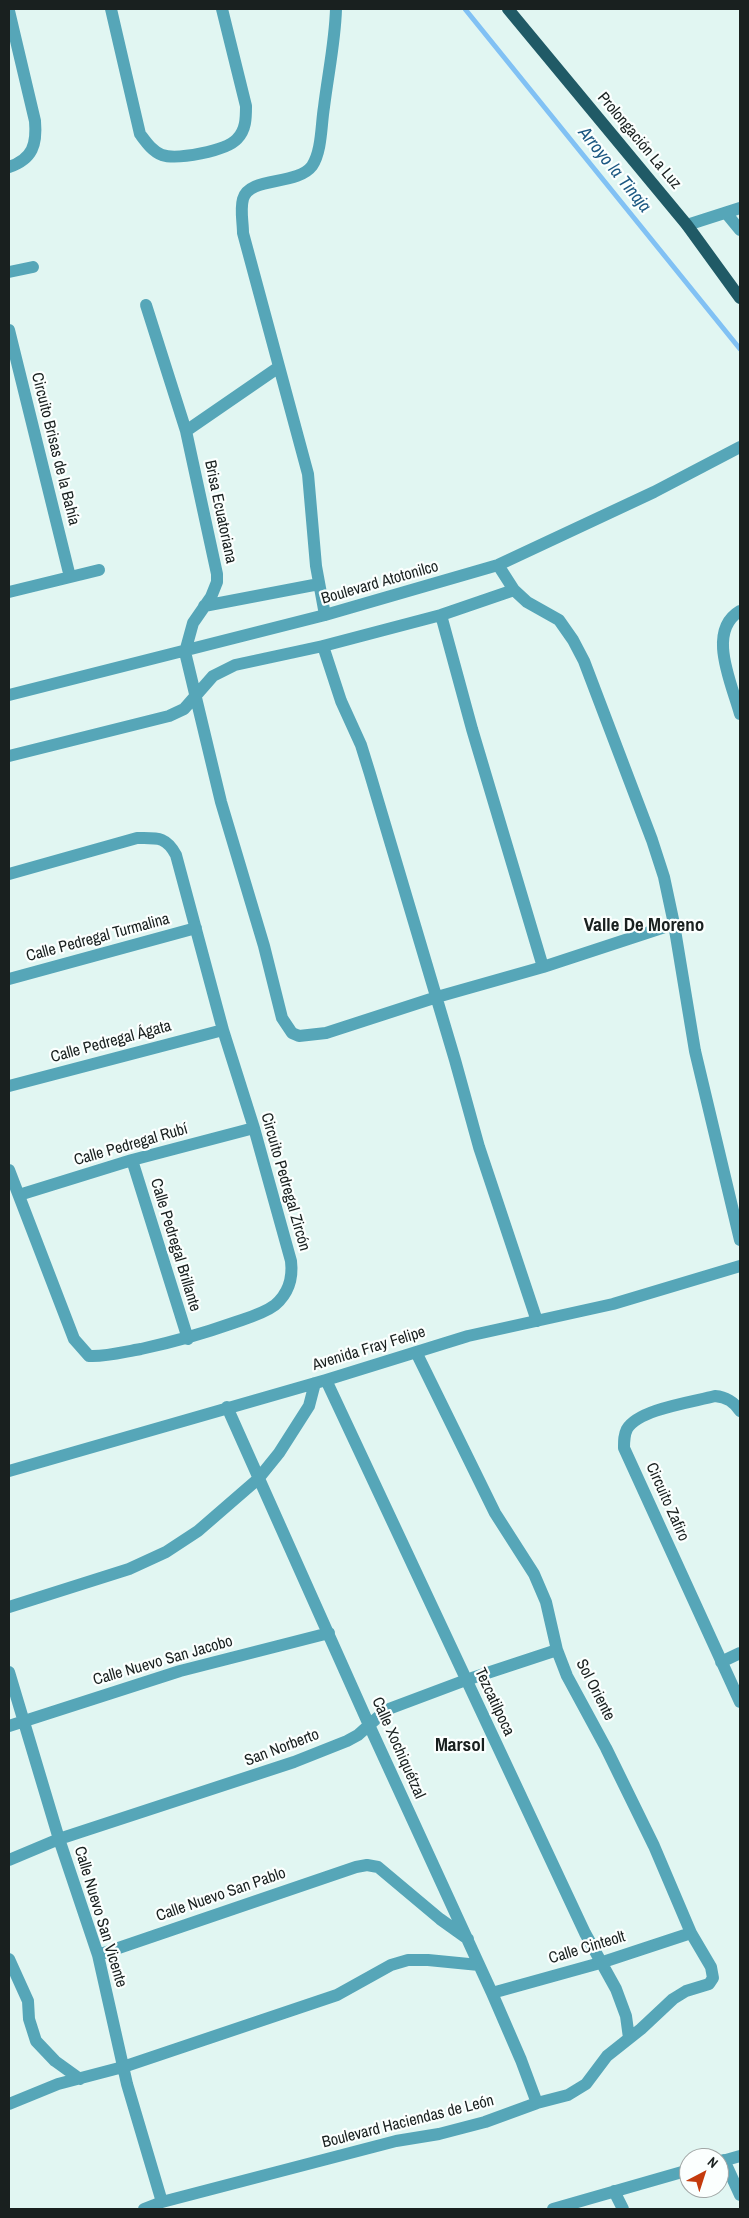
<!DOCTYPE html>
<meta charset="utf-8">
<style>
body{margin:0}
#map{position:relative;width:749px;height:2218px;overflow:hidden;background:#e1f6f2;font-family:"Archivo Narrow",sans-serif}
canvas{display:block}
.frame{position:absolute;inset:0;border:10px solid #19201f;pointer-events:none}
.north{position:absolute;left:679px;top:2148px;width:50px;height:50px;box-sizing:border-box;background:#fbfffe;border:1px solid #a1a6a5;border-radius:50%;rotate:40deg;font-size:14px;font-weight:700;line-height:20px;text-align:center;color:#19201f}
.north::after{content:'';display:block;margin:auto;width:18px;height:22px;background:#c43b0d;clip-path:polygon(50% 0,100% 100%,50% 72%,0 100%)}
</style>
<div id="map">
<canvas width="749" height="2218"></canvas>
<div class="frame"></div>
<div class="north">N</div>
</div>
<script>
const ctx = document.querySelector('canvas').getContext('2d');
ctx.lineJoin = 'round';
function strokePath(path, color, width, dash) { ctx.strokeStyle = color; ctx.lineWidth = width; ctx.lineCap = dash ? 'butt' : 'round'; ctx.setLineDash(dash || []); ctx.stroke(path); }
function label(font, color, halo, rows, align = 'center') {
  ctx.font = font + ' "Archivo Narrow",sans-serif'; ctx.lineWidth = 4.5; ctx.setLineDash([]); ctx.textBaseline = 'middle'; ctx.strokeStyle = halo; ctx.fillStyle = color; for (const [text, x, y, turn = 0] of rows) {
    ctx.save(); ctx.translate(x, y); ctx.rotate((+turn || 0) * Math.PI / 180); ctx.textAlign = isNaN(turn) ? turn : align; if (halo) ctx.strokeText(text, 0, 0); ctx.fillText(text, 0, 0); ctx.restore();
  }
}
strokePath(new Path2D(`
 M465,9L740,349`), '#81c1f4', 5);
strokePath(new Path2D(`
 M111,9L140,134C146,142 152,151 162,155C177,160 226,151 237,139C246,130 246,118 246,106L222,9
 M9,11L35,121C37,144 33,159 9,167
 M726,213L740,230
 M687,225L740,208
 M9,272L33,267
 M146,305L186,431L217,574V582L211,597L193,623L185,652L221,802L264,946L282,1018L292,1033L299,1036L326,1033L437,997L543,967L674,924
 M9,330L70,577
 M186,431L279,367
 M498,565L514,590L527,602L559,620L573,640L584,661L652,840L664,877L674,924L695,1051L740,1240
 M9,592L99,570
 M204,606L319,584
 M740,611C706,631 732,684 740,714
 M325,615L316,566L308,474L243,233C243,222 240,210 243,199C249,176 297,186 312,166C322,151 321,125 324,107C328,74 335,42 336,9
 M441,615L472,729L543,967
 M323,646L341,701L361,745L370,774L455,1060L479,1147L537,1321
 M9,695L325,615L498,565L654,492L740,447
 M9,756L169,716L184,709L213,676L235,665L323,646L441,615L514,590
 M9,874L137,838C157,838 166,836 176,855L223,1030L254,1128L291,1261C293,1278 289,1293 275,1305C263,1314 247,1318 233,1323C202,1334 173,1342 141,1349C123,1352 107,1357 89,1356L74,1339L9,1170
 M9,979L196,928
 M9,1086L223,1030
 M132,1160L188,1339
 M19,1195L132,1160L254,1128
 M326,1380L585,1933L616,1989L626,2016L629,2038
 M227,1407L369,1725L492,1993L521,2060L537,2103
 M740,1411C734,1402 727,1397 715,1396C693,1402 639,1409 627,1429C624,1435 624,1440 624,1448L740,1702
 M9,1471L326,1380L468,1336L613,1304L740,1266
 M9,1607L129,1569L166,1552L198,1531L258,1479L279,1453L309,1406L315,1383
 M721,1662L740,1653
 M9,1672L59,1839L98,1955L127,2084L162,2202
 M9,1726L180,1671L329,1633
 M9,1860L59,1839L294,1762L347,1741L358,1735L386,1710L466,1680L557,1650
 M98,1955L356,1867L367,1865L378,1867L440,1919L468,1939
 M9,1959L28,2001L29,2019L36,2041L55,2061L80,2079
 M492,1993L600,1963L691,1933
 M9,2104L58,2084L123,2067L337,1995L391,1965L408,1960H428L479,1965
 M724,2160L740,2195
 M719,2162L740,2156
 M614,2191L623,2209
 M144,2209L162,2202L396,2141L439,2134L485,2122L537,2103L568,2095L586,2084L607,2056L641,2029L673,1999L686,1991L709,1984L713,1978L711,1967L691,1933L654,1846L606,1748L567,1676L557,1650L546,1602L534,1574L495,1513L416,1352
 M553,2209L689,2170`), '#56a6b8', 12);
strokePath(new Path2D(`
 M508,9L687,225L740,298`), '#205a66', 12);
label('16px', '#19201f', '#fbfffe', [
 ["Prolongación La Luz",639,141,50],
 ["Circuito Brisas de la Bahía",55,449,76],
 ["Brisa Ecuatoriana",220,512,78],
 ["Boulevard Atotonilco",380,583,-16],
 ["Calle Pedregal Turmalina",98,938,-15],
 ["Calle Pedregal Ágata",111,1042,-15],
 ["Calle Pedregal Rubí",131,1145,-16],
 ["Circuito Pedregal Zircón",285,1182,74],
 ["Calle Pedregal Brillante",175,1245,73],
 ["Avenida Fray Felipe",369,1349,-17],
 ["Circuito Zafiro",667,1502,66],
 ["Calle Nuevo San Jacobo",163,1661,-16],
 ["Sol Oriente",595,1690,63],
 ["Tezcatilpoca",494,1702,65],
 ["San Norberto",282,1748,-21],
 ["Calle Xochiquétzal",398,1748,66],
 ["Calle Nuevo San Pablo",221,1895,-19],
 ["Calle Nuevo San Vicente",100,1917,73],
 ["Calle Cinteolt",587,1948,-17],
 ["Boulevard Haciendas de León",408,2122,-14]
]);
label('italic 18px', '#1c5882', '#fbfffe', [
 ["Arroyo la Tinaja",614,170,51]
]);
label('bold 19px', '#19201f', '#fbfffe', [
 ["Valle De Moreno",644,926],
 ["Marsol",460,1746]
]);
</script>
